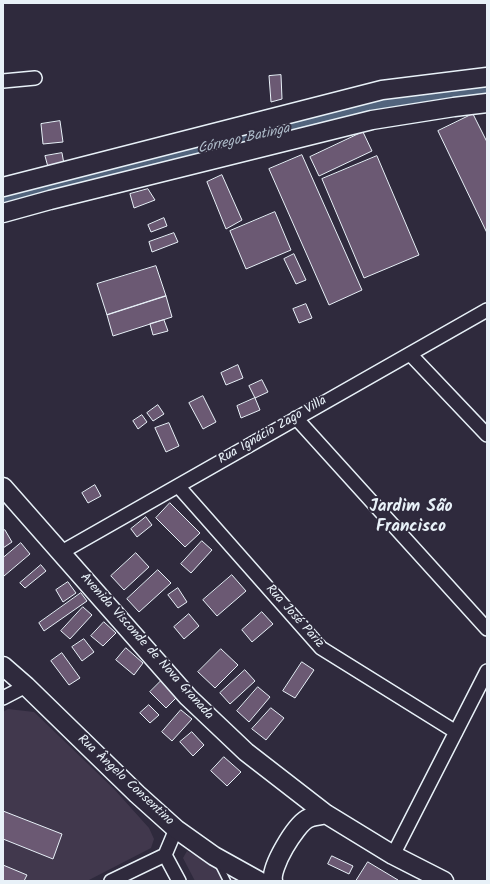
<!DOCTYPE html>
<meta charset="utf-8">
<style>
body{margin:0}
#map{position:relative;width:490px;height:884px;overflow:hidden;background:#2f2a3d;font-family:Kalam,sans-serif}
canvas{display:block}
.frame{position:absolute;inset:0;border:4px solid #e8f1f8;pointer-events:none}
</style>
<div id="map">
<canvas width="490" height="884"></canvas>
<div class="frame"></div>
</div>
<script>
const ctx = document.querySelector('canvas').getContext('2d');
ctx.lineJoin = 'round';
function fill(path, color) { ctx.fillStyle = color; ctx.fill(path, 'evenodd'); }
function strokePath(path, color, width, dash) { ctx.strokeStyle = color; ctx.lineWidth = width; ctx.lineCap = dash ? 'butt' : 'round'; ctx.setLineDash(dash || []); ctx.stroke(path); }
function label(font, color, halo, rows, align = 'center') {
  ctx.font = font + ' Kalam,sans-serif'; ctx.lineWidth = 4; ctx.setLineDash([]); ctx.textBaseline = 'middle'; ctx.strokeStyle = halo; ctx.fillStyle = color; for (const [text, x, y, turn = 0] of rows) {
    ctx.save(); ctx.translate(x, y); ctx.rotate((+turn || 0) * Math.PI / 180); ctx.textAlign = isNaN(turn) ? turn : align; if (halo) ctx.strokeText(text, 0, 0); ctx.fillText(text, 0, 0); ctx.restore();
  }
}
fill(new Path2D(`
 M8,709L34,712L114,789L149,828L154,839L151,848L87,881H3V712Z
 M187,851L243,881H195L183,858Z`), '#41384d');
strokePath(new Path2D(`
 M3,198L256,136L389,106L487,93`), '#52647d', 25);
const building = new Path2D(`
 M281,75L282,99L271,102L269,76Z
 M473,114L487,142V233L438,131Z
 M60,121L63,142L43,144L41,124Z
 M363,132L372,151L319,176L310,157Z
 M62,153L64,164L48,167L45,156Z
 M302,155L362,290L329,305L269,169Z
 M377,156L419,255L364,278L322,179Z
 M222,175L242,220L226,229L207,182Z
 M148,189L155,200L134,208L130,194Z
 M275,212L291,250L246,269L230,231Z
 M164,218L167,226L151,232L148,225Z
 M174,233L178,242L152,252L149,242Z
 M294,254L306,280L296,284L284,259Z
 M156,266L166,296L107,315L97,284Z
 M166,296L172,317L113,336L107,315Z
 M306,304L312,318L299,323L293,309Z
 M164,320L168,331L153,335L150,324Z
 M238,365L243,378L226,385L221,373Z
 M262,380L268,392L255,398L249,386Z
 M203,396L216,422L203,429L189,403Z
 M255,398L260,410L241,418L237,406Z
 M158,405L164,414L153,421L147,413Z
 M142,415L147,422L138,429L133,421Z
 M169,423L179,446L166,452L155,428Z
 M95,485L101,496L88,503L82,493Z
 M170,503L200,533L185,547L156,518Z
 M146,517L152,525L137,537L131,529Z
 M5,530L12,542L3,548V531Z
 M202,541L212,550L191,573L181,564Z
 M21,543L30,554L4,576L3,574V558Z
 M136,553L149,567L124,590L111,576Z
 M41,565L46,571L25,588L20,583Z
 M158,570L171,583L139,612L127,599Z
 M232,575L246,591L217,616L203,600Z
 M68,582L76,593L63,602L56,590Z
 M178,588L187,602L178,608L168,595Z
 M81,593L87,601L44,631L39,623Z
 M83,607L92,615L70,639L61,631Z
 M262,612L273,624L252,642L242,630Z
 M189,614L199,626L184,639L174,627Z
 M104,622L116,633L103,646L91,636Z
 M84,639L94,652L82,661L72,647Z
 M126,648L143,663L134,675L116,660Z
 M221,649L238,665L215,688L198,672Z
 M62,653L80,678L69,685L51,661Z
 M302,662L314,670L295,698L283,691Z
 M245,670L255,681L230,704L220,693Z
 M162,680L178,696L166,708L150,692Z
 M258,687L270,697L249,722L237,711Z
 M149,705L159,715L150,723L140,713Z
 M271,708L284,718L266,740L252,729Z
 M181,710L192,719L172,741L162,732Z
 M192,732L204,745L193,756L180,742Z
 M224,757L241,772L227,786L211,771Z
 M3,811L62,834L53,859L3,839Z
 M332,856L353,866L349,874L328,864Z
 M368,862L398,880L397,881H356Z
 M3,865L27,875L24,881H3Z`);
fill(building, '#6b5973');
strokePath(building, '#e8f1f8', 1);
const service = new Path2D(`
 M219,865L227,881`);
const minor = new Path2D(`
 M3,81L35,78
 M410,354L487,435
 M296,418L487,629
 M178,486L321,648L456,732
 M60,553L487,310
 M3,698L26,686
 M165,855L179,881
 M165,855L176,829
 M393,855L487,671
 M111,881L165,855`);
const secondary = new Path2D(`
 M3,187L382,90L487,77
 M3,213L50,200L372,120L454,107L487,103
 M3,487L188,697L246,752L326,814L393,855L444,881
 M3,666L26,686L137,794L176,829L214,856L259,881
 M273,881C270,867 295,826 307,819C312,816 320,816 326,814`);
strokePath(service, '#e8f1f8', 9);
strokePath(minor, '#e8f1f8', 16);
strokePath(secondary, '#e8f1f8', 21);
strokePath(service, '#2f2a3d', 6);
strokePath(minor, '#2f2a3d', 13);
strokePath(secondary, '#2f2a3d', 18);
label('13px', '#e8f1f8', '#2f2a3d', [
 ["Rua Ignácio Zago Villa",273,431,-30],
 ["Rua José Pariz",294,617,48],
 ["Avenida Visconde de Nova Granada",146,647,48],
 ["Rua Ângelo Consentino",125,781,43]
]);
label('italic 14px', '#acb9c7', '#2f2a3d', [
 ["Córrego Batinga",244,140,-13]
]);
label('bold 17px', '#e8f1f8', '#2f2a3d', [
 ["Jardim São",411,508],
 ["Francisco",411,528]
]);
</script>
